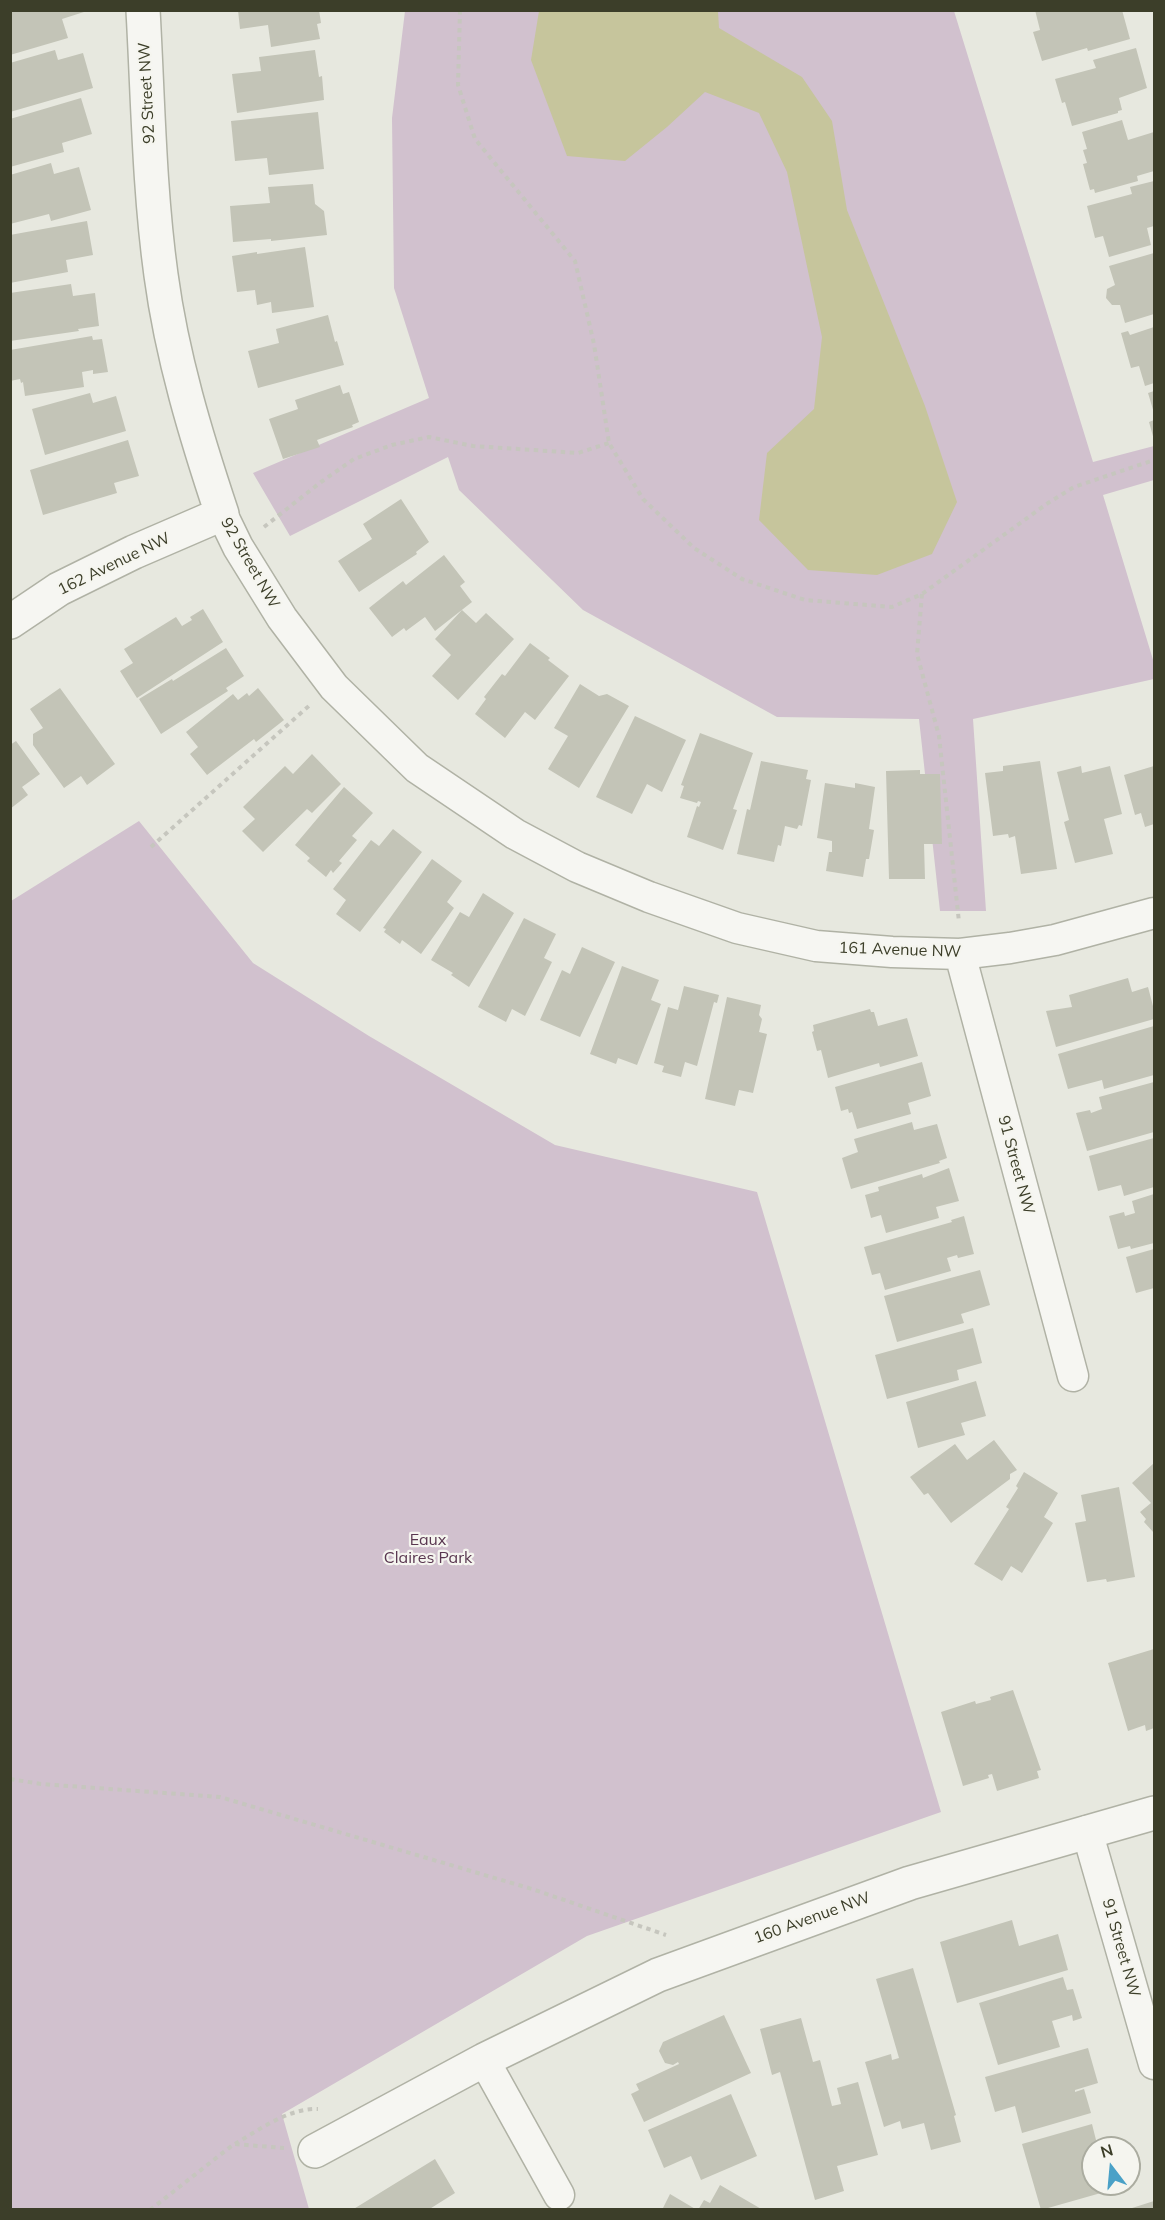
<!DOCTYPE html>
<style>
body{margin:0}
#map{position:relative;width:1165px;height:2220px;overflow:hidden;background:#e7e8df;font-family:Mulish,sans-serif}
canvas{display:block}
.frame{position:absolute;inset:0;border:12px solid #3c3e29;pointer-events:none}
.north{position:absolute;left:1081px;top:2136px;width:60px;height:60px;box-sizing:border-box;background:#f5f5ef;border:2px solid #abaca0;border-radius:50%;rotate:344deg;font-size:16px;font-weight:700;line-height:24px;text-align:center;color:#3c3e29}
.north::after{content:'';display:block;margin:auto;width:21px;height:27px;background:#4aa1c7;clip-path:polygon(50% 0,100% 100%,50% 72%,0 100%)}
</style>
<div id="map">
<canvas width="1165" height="2220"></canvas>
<div class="frame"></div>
<div class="north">N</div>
</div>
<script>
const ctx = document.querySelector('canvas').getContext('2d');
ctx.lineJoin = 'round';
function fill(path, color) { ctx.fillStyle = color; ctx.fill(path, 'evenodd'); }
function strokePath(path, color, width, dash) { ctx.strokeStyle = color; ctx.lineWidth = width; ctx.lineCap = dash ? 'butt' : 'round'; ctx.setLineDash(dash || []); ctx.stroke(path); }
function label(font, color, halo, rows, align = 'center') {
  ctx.font = font + ' Mulish,sans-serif'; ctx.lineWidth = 4.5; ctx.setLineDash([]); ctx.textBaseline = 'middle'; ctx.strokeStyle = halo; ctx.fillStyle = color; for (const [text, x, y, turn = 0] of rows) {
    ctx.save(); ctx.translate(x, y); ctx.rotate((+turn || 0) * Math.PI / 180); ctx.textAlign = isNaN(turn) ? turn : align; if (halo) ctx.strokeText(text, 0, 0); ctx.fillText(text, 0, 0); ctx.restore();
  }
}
fill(new Path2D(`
 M405,11H954L1093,462L1154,446V480L1103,495L1154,663V679L973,719L986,911H940L919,719L777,717L583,610L459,490L448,457L290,536L253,473L429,398L394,288L392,118Z
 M139,821L253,963L369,1036L555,1145L757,1192L941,1812L587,1936L282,2114L309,2209H11V901Z`), '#d1c1ce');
fill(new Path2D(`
 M539,11H718L719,28L802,77L832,121L847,210L925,406L957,502L932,554L877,575L808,570L759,520L767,453L814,409L822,337L787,172L759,113L705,92L667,127L625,161L567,156L531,60Z`), '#c6c59c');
fill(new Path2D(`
 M10,10H87V11L62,19L68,38L10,55Z
 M238,10H319L321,23L317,24L320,39L271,47L268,25L240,29Z
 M1035,10H1122L1130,39L1088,51L1087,48L1042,61L1033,32L1040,30Z
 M1136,48L1147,88L1119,98L1122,110L1118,111V113L1072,126L1065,102L1062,103L1055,79L1096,68L1093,60Z
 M55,50L58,60L83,53L93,88L10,112V63Z
 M315,50L319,77L322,76L324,100L237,113L232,74L261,71L259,57Z
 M81,98L92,134L62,143L64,152L10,167V119Z
 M318,112L324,169L269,175L267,158L235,161L231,121Z
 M1122,120L1128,140L1154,132V171L1137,176L1138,181L1095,193L1094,189L1090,190L1083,164L1087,163L1083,150L1087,149L1082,132Z
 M51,163L54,174L79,167L91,210L51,221L49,214L10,224V175Z
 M1154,181V226L1147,228L1151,245L1109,257L1103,236L1095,238L1087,206L1132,194L1130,187Z
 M313,184L315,204L324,211L327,235L271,241V239L233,242L230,206L270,203L268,187Z
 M87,221L93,255L66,260L68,272L10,283V235Z
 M305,247L314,307L272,313L271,302L257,305L255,290L237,292L232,256L257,252V254Z
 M1154,253V314L1125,323L1120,305H1112L1106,298L1107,289L1115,285L1109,266Z
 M71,284L73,296L95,293L99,326L78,329L79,331L10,341V293Z
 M328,315L335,342L337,341L344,365L258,388L248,351L279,343L276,329Z
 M1154,327V383L1145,386L1139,366L1131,368L1121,333L1128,331L1130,335Z
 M92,336L93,340L102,339L108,372L93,374V370L82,372L84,387L25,396L23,382L21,383L20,379L10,381V350Z
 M340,385L343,394L349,392L359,422L352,425L353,427L317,440L320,447L283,459L269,419L298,409L295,400Z
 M1154,391V413L1148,393Z
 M90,393L93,403L116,396L126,431L45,455L32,409Z
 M1154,420V440L1149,422Z
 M128,440L139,476L114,483L117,493L43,515L30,470Z
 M401,499L429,542L416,552L417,554L359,592L338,561L372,539L363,524Z
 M444,555L465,582L460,586L472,602L435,631L425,617L406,631L404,628L392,637L369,608L403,581L406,585Z
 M203,609L223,642L137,698L120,671L133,663L124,649L176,617L182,626L192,620L190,617Z
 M462,610L476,623L486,613L514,639L458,700L432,676L451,655L435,639Z
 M530,643L550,658L548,660L569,676L535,720L525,712L505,738L475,714L486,699L484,697L502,674L505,676Z
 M226,648L244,676L226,688L228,691L161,734L139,699L172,679L173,681Z
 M580,684L599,696L607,694L629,706L579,788L548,769L568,736L554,728Z
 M60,688L115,764L87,785L81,776L64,788L33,745V734L43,728L30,709Z
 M258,688L284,720L256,742L254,739L207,775L190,754L198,747L186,732L233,694L238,700L247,693L249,696Z
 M635,716L686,740L662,792L647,784L632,814L596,797Z
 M700,733L753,753L733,809L737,810L723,850L687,837L697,806L699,807L701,802L698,801L697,803L680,798L684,786L681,785Z
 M16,741L40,774L22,787L28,795L10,809V745Z
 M312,754L341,784L312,813L307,809L263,852L242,831L255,819L243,807L285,766L293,774Z
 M761,761L808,770L806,779L811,780L802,826L799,825L797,829L785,826L781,846L778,845L774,862L737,854L747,809L750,810Z
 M1040,761L1057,869L1021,874L1015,836L1009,838L1008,834L993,836L985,773L1003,771V766Z
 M1081,766L1082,773L1110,766L1122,814L1104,819L1113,854L1075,863L1064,822L1069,820L1057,772Z
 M1154,766V824L1145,827L1141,813L1135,815L1124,775Z
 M920,770V774H940L942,844H924L925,879H889L886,771Z
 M825,783L855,788V783L875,787L869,829L874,830L869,859H866L863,877L826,871L829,852H832V841L817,838Z
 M344,787L373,813L352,836L357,840L339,861L342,863L333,873L331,870L326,877L307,861L310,858L295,845Z
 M393,829L422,852L360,932L336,914L346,900L333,889L371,840L379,846Z
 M432,859L462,881L447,902L454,908L421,954L402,940L400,944L384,932L386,929L383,928Z
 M483,893L514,913L469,987L451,975L453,973L431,960L460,912L469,917Z
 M524,918L556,934L544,958L552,962L525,1016L512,1009L506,1022L478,1007Z
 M582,947L615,962L580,1037L540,1020L562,970L570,974Z
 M622,966L659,980L651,1000L661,1004L637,1065L618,1058L616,1064L590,1054Z
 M1128,978L1132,992L1148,987L1154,1010V1019L1056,1047L1046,1011L1072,1007L1069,995Z
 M684,986L719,995L717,1003L714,1002L697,1066L685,1062L681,1077L662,1072L664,1066L654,1063L668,1007L678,1010Z
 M727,997L761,1005L759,1015L762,1019L759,1032L767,1034L753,1093L739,1090L735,1106L705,1099Z
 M870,1009L871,1012H874L878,1026L907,1018L918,1056L880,1067L879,1063L828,1078L821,1050L817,1051L812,1032L814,1031L813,1025Z
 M1154,1026V1075L1104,1089L1102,1080L1068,1089L1058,1054Z
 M922,1062L931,1096L908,1103L911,1114L857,1129L852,1112L849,1113L848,1109L841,1111L835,1087Z
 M1154,1082V1132L1087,1151L1076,1113L1090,1110L1091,1113L1102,1109L1099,1097Z
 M912,1122L914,1130L937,1124L947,1158L939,1161L940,1163L851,1189L842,1158L858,1152L854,1139Z
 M1154,1138V1187L1124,1196L1121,1185L1098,1191L1089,1156Z
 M949,1168L959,1201L936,1207L939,1218L886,1233L881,1215L871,1218L865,1195L879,1191L878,1187L922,1174L923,1178Z
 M1154,1194V1243L1131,1249L1130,1246L1118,1249L1109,1216L1124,1212L1125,1216L1135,1213L1132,1201Z
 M964,1216L974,1254L958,1258L957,1255L947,1258L951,1271L885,1290L880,1273L872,1275L864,1247L952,1222L951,1220Z
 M1154,1249V1288L1136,1293L1126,1257Z
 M980,1270L990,1305L961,1314L964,1323L897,1342L884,1296Z
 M973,1328L982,1363L957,1370L959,1380L887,1399L875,1355Z
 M976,1381L986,1416L961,1423L965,1435L918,1448L906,1402Z
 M994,1440L1017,1470L1010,1474V1479L951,1523L928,1493L924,1495L910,1477L955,1444L967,1460Z
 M1154,1463V1533L1144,1522L1146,1519L1140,1512L1151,1503L1132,1483Z
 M1024,1472L1058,1493L1044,1517L1053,1523L1022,1573L1011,1566L1002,1581L974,1564L1009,1509L1006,1507L1018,1488L1016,1486Z
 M1119,1487L1135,1577L1107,1582L1106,1579L1087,1582L1075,1523L1086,1521L1081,1495Z
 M1154,1649V1728L1146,1731L1145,1725L1128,1731L1108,1663Z
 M1013,1690L1041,1770L1037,1771L1039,1778L997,1791L992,1774L988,1775L989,1778L963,1786L941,1712L975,1701L976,1704L991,1700L990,1697Z
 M1012,1920L1019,1946L1058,1934L1068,1970L957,2003L940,1942Z
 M913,1968L956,2115L954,2116L961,2142L931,2150L924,2123L902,2129L900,2121L884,2127L865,2062L891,2054L892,2060L899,2058L876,1979Z
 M1063,1977L1067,1990L1073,1989L1082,2018L1073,2021L1072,2015L1052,2021L1060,2047L998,2065L979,2003Z
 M724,2015L751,2073L644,2122L631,2094L639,2090L636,2084L679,2064L678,2062L673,2065L665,2063L659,2051L663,2042Z
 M801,2018L813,2062L820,2060L832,2106L841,2104L837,2088L858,2082L878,2155L837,2166L844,2191L815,2200L780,2072L772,2075L760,2029Z
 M1088,2048L1098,2083L1075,2090V2092L1084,2089L1091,2113L1022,2133L1015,2106L995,2112L985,2077Z
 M731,2094L757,2156L701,2180L691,2156L664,2168L648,2130Z
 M1092,2124L1098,2148H1093V2184L1129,2185L1041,2210L1022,2144Z
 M435,2159L455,2193L428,2210H352Z
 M720,2185L763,2210H698L704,2200L710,2203Z
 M670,2194L697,2210H662Z
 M1154,2201V2210H1129V2209Z`), '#c3c4b7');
const minor = new Path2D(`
 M222,514L238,547L282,618L334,687L417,768L515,834L577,867L649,897L737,928L816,946L892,952L960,954L1010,948L1055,940L1154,913
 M960,954L1073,1376
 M1087,1831L1154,2064
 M484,2060L559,2195`);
const tertiary = new Path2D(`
 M10,622L59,589L134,552L222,514C196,436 172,357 161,275C149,188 148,99 143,10
 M315,2151L484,2060L658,1975L910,1883L1154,1813`);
strokePath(minor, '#b0b2a5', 33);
strokePath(tertiary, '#b0b2a5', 36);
strokePath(new Path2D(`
 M460,10L458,85L475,139L575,261L594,344L609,443L643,499L694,548L742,579L805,600L892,607L922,594L1048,503L1074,487L1154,460
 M264,527L321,482L354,459L392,445L429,437L473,446L578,453L609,443
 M922,594L917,654L939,736L959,922
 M151,847L310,705
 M10,1779L41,1784L220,1797L532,1889L666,1935
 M235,2144C260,2129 289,2108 318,2109
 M150,2210L234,2144L284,2148`), '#c6c6be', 4, [4.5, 4.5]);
strokePath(minor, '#f6f6f2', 30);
strokePath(tertiary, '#f6f6f2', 33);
label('16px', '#3c3e29', '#f5f5ef', [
 ["92 Street NW",147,93,-93],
 ["92 Street NW",250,563,60],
 ["162 Avenue NW",114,564,-26],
 ["161 Avenue NW",900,950,2],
 ["91 Street NW",1016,1165,75],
 ["160 Avenue NW",812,1918,-20],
 ["91 Street NW",1121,1948,74]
]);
label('16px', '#593750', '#f5f5ef', [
 ["Eaux",428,1540],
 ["Claires Park",428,1558]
]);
</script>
